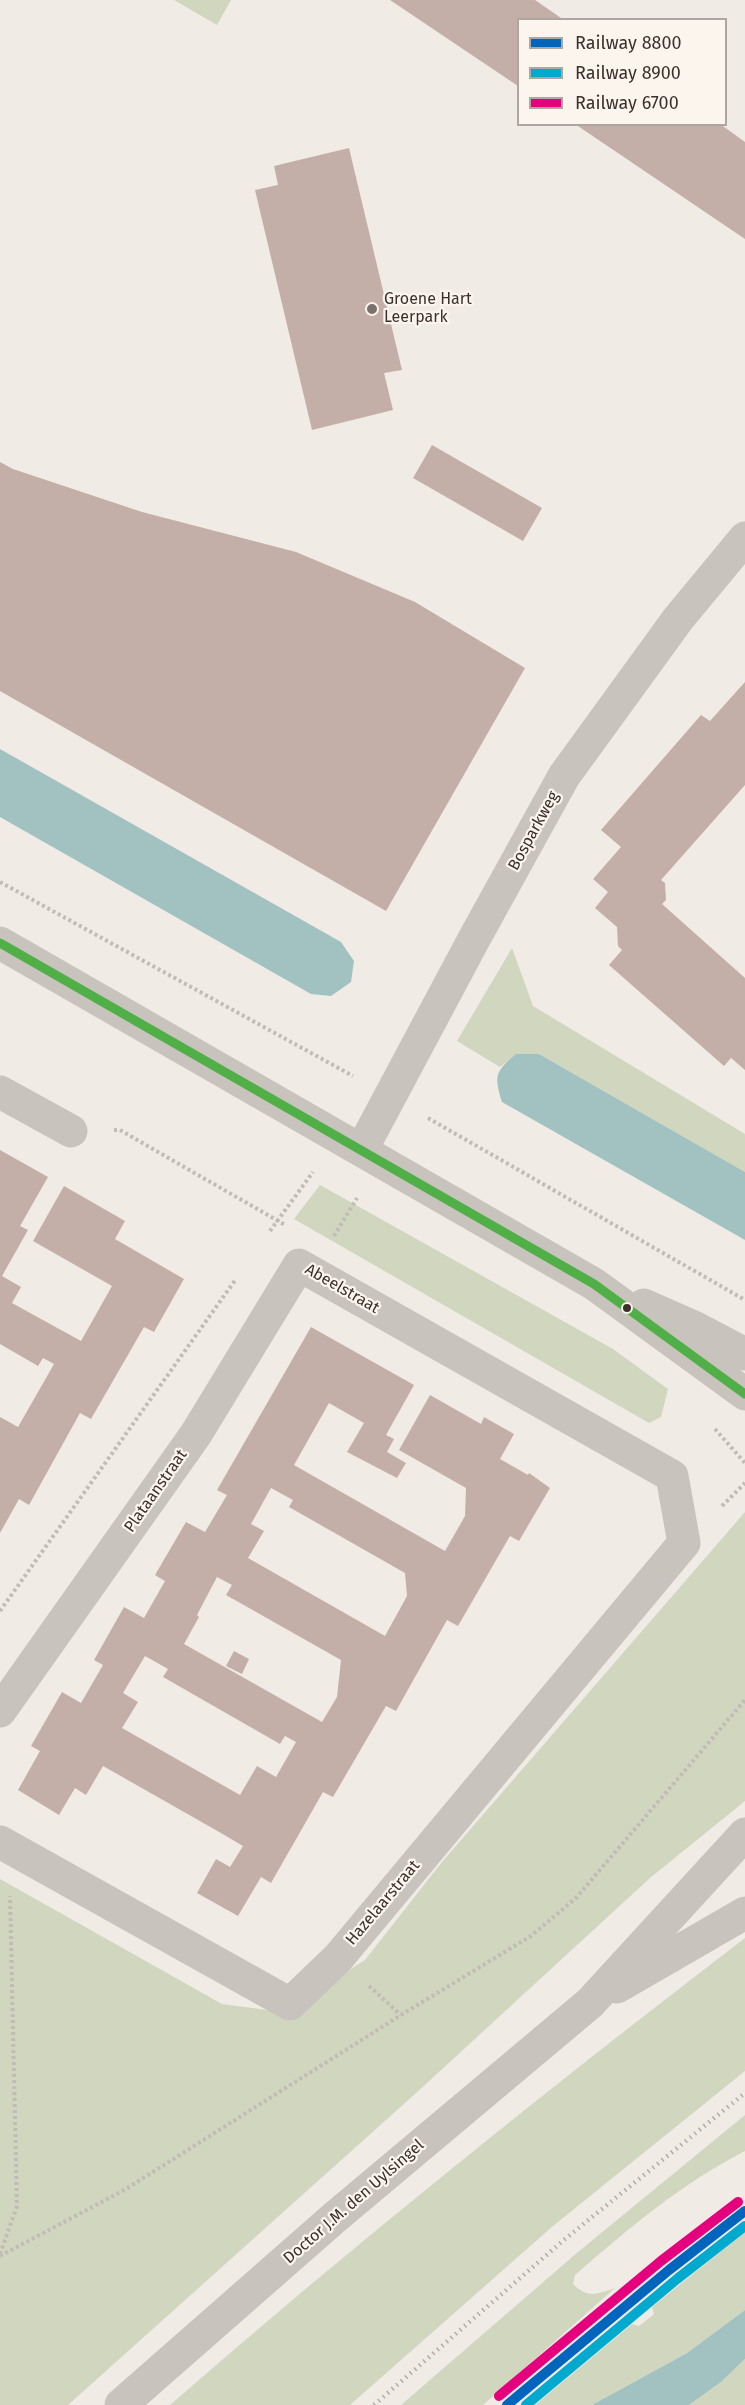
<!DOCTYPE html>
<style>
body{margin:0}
#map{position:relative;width:745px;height:2405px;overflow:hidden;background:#f0ebe5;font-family:"Fira Sans",sans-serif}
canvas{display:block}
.legend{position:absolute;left:517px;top:18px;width:210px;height:108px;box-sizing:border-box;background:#fbf5ee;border:2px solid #aea6a0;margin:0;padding:8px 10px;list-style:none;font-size:18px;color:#3b302b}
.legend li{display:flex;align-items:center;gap:12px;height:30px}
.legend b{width:30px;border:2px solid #aea6a0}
</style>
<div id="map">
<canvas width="745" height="2405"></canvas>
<ul class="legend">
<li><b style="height:8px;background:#0065bd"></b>Railway 8800</li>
<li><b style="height:8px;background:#00a9ce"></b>Railway 8900</li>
<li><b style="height:8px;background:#e5007d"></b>Railway 6700</li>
</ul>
</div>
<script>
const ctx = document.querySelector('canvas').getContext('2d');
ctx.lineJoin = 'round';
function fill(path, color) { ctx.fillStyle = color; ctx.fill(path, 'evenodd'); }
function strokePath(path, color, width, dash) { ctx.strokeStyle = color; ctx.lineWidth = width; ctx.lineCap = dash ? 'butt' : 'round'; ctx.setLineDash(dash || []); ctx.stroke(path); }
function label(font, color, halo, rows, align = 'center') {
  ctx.font = font + ' "Fira Sans",sans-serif'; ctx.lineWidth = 4.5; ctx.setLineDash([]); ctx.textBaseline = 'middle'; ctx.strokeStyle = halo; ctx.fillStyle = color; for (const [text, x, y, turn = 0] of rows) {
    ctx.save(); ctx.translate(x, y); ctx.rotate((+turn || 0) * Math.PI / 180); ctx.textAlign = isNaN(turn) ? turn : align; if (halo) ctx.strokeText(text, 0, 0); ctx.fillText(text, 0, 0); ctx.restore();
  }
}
fill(new Path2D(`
 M174,0H231L217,25Z
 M512,948L533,1006L745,1134V1172L539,1054H517L500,1067L457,1041Z
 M320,1185L613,1349L668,1389L661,1417L649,1423L294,1219Z
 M745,1512V1801L650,1878L415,2094L68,2405H0V1879L222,2004L282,2012L365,1960L442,1862Z
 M745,1938V2071L553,2226L350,2405H170C357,2242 549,2088 745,1938Z
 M745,2115V2151C682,2183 628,2229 575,2275L573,2284C588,2299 597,2294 615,2288L483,2405H401L578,2252Z
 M745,2232V2310L687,2353L592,2405H535L632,2324L639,2326L654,2314L652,2307Z
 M745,2359V2405H689L721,2382Z`), '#d1d6bf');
fill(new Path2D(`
 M0,749L341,942L354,961L351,982L331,996L311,994L0,817Z
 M516,1054H539L745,1172V1240L502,1102C494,1075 495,1072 516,1054Z
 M745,2310V2359L721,2382L689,2405H592L687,2353Z`), '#a1c2c1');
fill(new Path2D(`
 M390,0H535L564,20H518V86Z
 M575,124H720L745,142V239Z
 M349,148L402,370L384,373L393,410L312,430L255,190L278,185L274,166Z
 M432,445L542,508L523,541L413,478Z
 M0,462L13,469L142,512L296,552L415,602L525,668L386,911L0,691Z
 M745,682V785L661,880L665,883L666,900L662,904L745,978V1070L731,1058L724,1066L609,965L622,950L618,946L617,927L595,908L608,892L593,879L621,847L601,830L701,715L710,721Z
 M0,1150L48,1177L20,1226L28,1230L2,1276L21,1287L12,1303L81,1341L112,1286L33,1241L64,1186L125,1221L115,1239L184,1279L154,1332L144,1327L91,1419L80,1413L29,1505L19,1499L0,1533V1417L18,1427L54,1364L43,1358L38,1366L0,1344Z
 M311,1327L414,1385L386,1435L394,1439L387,1452L406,1463L397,1478L347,1452L364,1423L329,1403L294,1465L445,1551L465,1516L466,1488L399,1450L430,1395L481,1424L484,1417L514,1434L500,1459L528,1475L529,1473L550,1488L519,1541L510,1536L458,1626L447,1620L396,1711L386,1706L333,1797L323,1792L271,1883L261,1877L238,1916L197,1893L216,1859L230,1867L243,1846L214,1829L103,1766L86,1795L75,1788L59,1815L18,1790L40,1751L31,1746L62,1692L81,1703L103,1665L94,1660L124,1607L144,1618L165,1581L155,1575L186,1522L205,1532L227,1495L217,1490ZM271,1488L293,1500L289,1507L405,1573L407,1596L385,1636L248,1558L264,1531L251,1524ZM217,1577L232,1585L226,1595L341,1660L337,1697L322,1722L184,1644L199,1617L197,1615ZM145,1656L168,1669L163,1677L170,1681L280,1744L285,1736L296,1742L276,1777L257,1766L240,1795L122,1728L138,1702L123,1693Z
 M234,1651L249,1659L242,1674L226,1666Z`), '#c3afa7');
strokePath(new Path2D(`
 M0,882L353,1076
 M428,1118L745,1300
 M114,1130H120L285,1225
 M270,1231L313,1172
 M334,1236L357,1198
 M715,1429L745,1463
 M722,1506L745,1483
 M0,1611L236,1279
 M369,1986L401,2015
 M0,2254L17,2206L10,1896
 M0,2256L126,2189L401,2015L531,1936L576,1898L745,1700`), '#c2bbb6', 4, [3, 3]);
strokePath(new Path2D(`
 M0,943L594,1284L745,1394
 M0,1092L71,1131
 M362,1149L474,939L564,776L678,619L745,538
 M644,1305L696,1328L745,1354
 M0,1711L196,1434L299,1265L672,1476L684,1543L338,1958L290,2004L0,1842
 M617,1987L745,1913
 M121,2405L334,2218L590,2003L745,1834`), '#c9c3be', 33);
strokePath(new Path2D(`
 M374,2405L565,2239L745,2093`), '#b1aca8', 4.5, [1.5, 4.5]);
strokePath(new Path2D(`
 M0,943L594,1284L745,1394`), '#50af46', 9);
strokePath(new Path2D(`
 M507,2405L669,2270L745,2211`), '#0065bd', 10);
strokePath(new Path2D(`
 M526,2405L677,2279L745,2226`), '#00a9ce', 10);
strokePath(new Path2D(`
 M499,2396L661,2261L738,2202`), '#e5007d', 10);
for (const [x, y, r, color] of [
 [372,309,6,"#7a716c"],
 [627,1308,5,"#3b302b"]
]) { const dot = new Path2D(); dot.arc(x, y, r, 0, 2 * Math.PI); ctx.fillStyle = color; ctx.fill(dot); strokePath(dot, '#fbf5ee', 2); }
label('16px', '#3b302b', '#fbf5ee', [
 ["Groene Hart",384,300],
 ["Leerpark",384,318]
], 'left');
label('16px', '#3b302b', '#fbf5ee', [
 ["Bosparkweg",534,831,-61],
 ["Abeelstraat",342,1289,30],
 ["Plataanstraat",156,1491,-55],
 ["Hazelaarstraat",383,1903,-50],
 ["Doctor J.M. den Uylsingel",354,2202,-41]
]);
</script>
